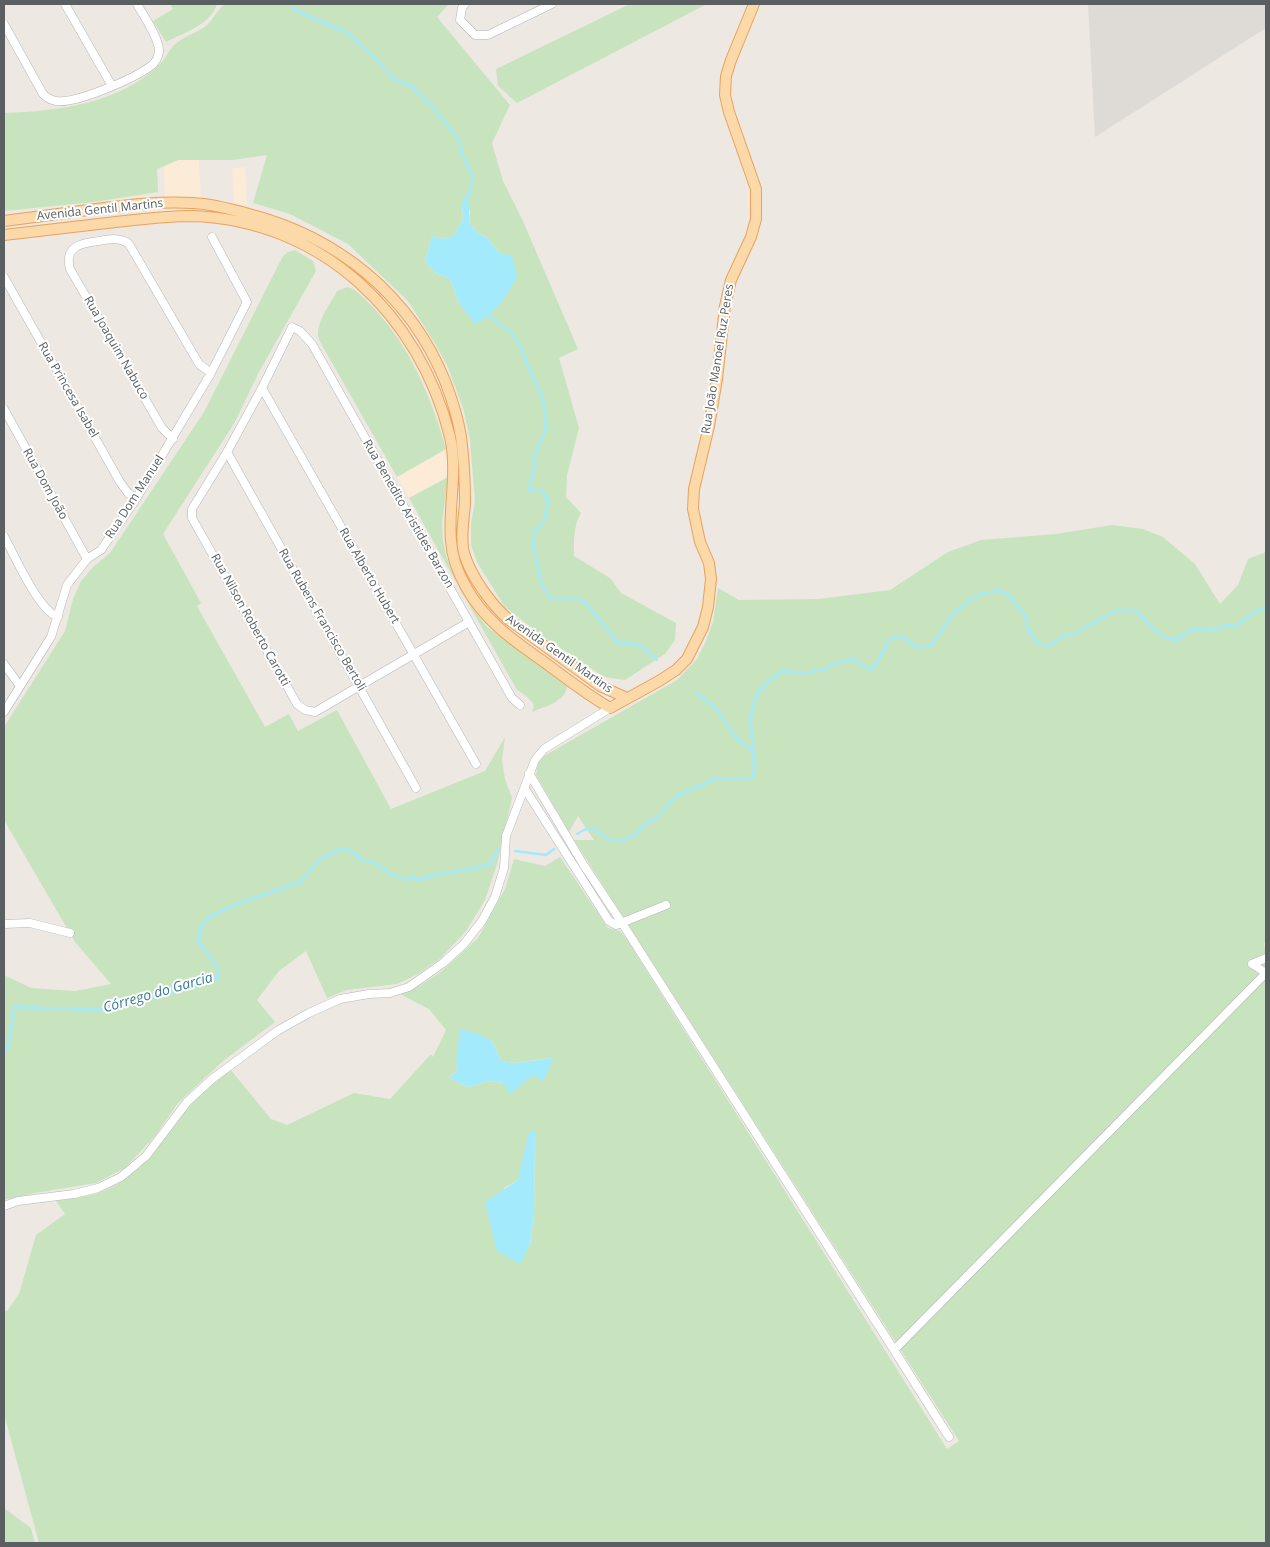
<!DOCTYPE html>
<meta charset="utf-8">
<style>
body{margin:0}
#map{position:relative;width:1270px;height:1547px;overflow:hidden;background:#ede8e2;font-family:"Open Sans",sans-serif}
canvas{display:block}
.frame{position:absolute;inset:0;border:5px solid #5a6062;pointer-events:none}
</style>
<div id="map">
<canvas width="1270" height="1547"></canvas>
<div class="frame"></div>
</div>
<script>
const ctx = document.querySelector('canvas').getContext('2d');
ctx.lineJoin = 'round';
function fill(path, color) { ctx.fillStyle = color; ctx.fill(path, 'evenodd'); }
function strokePath(path, color, width, dash) { ctx.strokeStyle = color; ctx.lineWidth = width; ctx.lineCap = dash ? 'butt' : 'round'; ctx.setLineDash(dash || []); ctx.stroke(path); }
function label(font, color, halo, rows, align = 'center') {
  ctx.font = font + ' "Open Sans",sans-serif'; ctx.lineWidth = 4; ctx.setLineDash([]); ctx.textBaseline = 'middle'; ctx.strokeStyle = halo; ctx.fillStyle = color; for (const [text, x, y, turn = 0] of rows) {
    ctx.save(); ctx.translate(x, y); ctx.rotate((+turn || 0) * Math.PI / 180); ctx.textAlign = isNaN(turn) ? turn : align; if (halo) ctx.strokeText(text, 0, 0); ctx.fillText(text, 0, 0); ctx.restore();
  }
}
fill(new Path2D(`
 M178,160H199L201,198L165,199L164,166Z
 M245,167L247,205L234,203L232,168Z
 M446,449L448,477L409,498L397,477Z`), '#fcebd7');
fill(new Path2D(`
 M1088,4H1266V28L1095,137Z`), '#dedad6');
fill(new Path2D(`
 M170,4H217C211,25 183,33 166,42L153,21L173,9Z
 M224,4H449L437,17L510,105L492,143L503,181L522,219L578,349L559,358L579,428L567,475L566,497L581,513C573,527 574,541 574,556L610,578L621,593L676,623L675,640L665,654L625,680L604,677L541,635L504,606L477,562L471,545V523L475,501L470,441L464,411L448,367L434,342L408,301L348,244L290,214L253,203L267,155L232,160H178L157,169L158,192L94,202L4,211V113C59,111 120,104 161,63C166,58 169,50 174,45C184,36 197,33 207,25C213,19 218,10 224,4ZM462,206L470,210L469,222L477,233L485,236L500,253L459,303L450,279L434,272L425,261L432,236L442,239L454,236L463,219Z
 M630,4H707L517,103L498,86L496,69Z
 M295,250L313,261L316,271L312,278L259,372L235,422L163,534L201,603L197,606L265,727L289,714L298,731L337,710L391,809L485,771L505,737L502,760L505,779L512,798L497,864L485,900L466,931L441,958L418,974L397,984L347,990L327,998L306,951L279,971L257,1000L275,1022L223,1061L178,1103L155,1136L125,1168L96,1183L35,1193L4,1200V975L31,988L75,991L111,984L75,942L4,820V727L65,631L73,599L81,581L93,567L110,553L204,412L283,256L288,252Z
 M347,287C357,289 363,298 371,305C410,346 431,396 446,449L397,477L319,340C314,324 330,305 337,291Z
 M448,477L442,523L443,540L446,556L462,594L487,627L562,680L567,687C564,703 545,706 532,712L534,706L532,702L525,695L517,690L409,498Z
 M1112,525L1143,529L1163,537L1195,564L1220,604L1238,585L1248,559L1266,552V942L1264,943L1266,954V1543H39L4,1414V1310L7,1311L19,1294L36,1235L65,1214L56,1201C70,1198 87,1197 101,1192C142,1176 157,1146 183,1114C195,1098 215,1083 230,1069L271,1119L287,1125L354,1093L390,1099L431,1054L433,1057L446,1030L429,1009L400,994L421,985L442,971L478,938L505,889L514,859L545,866L560,857L608,928L620,931L626,938L947,1449L959,1441L574,840H594L578,816L569,832L536,775L538,763L544,756L677,680L697,659L705,643L713,622L718,588L739,600L819,599L890,590L948,552L981,540L1056,534ZM460,1029L492,1041L501,1061L514,1063L553,1058L503,1083L489,1081L468,1087L449,1078L458,1070ZM535,1131L534,1217L530,1245L504,1188L518,1180Z
 M4,1508L31,1528L35,1543H4Z`), '#c8e4bf');
fill(new Path2D(`
 M464,195C471,203 469,213 469,222L477,233L485,236L500,253L512,256L517,276C506,298 497,312 475,324L459,303L450,279L434,272L425,261L432,236L442,239L454,236L463,219L462,206Z
 M460,1029L476,1033L492,1041L501,1061L514,1063L554,1058L543,1081L533,1075L510,1094L503,1083L489,1081L468,1087L449,1078L458,1070L456,1062Z
 M535,1131L534,1217L530,1245L520,1264L497,1251L485,1202L518,1180L529,1132Z`), '#a3ebfc');
strokePath(new Path2D(`
 M291,4L295,10L348,33L379,62L394,79L411,86L431,105L459,140L463,157L473,177L468,199
 M489,316L511,332L521,347L528,367L543,397L546,429L535,454V466L529,490L542,491L548,500L544,521L536,530L533,545L536,554L541,584L551,598L579,599L586,603L618,643L638,644L657,660
 M696,693C702,698 712,703 717,710C729,727 734,739 753,751
 M577,834L584,830L593,828L610,840L621,841L637,833L649,821L658,818L668,804L679,795L715,779L753,778C758,746 741,717 761,689C766,682 776,677 782,671L805,673L822,670L832,665L852,659L871,670C882,659 882,651 890,639L903,636L915,647H925L933,643L953,614L971,599L983,593L1000,591L1007,593L1026,617L1027,627L1037,643C1053,648 1052,643 1064,635H1072L1117,610L1137,611C1148,624 1159,639 1178,640C1200,618 1207,638 1227,624L1235,627L1255,612L1266,607
 M515,851L546,855L554,849
 M4,1050H7L15,1007L106,1010L201,985L217,979L219,969L199,943L200,928L209,917L240,903L300,882L320,859L343,848L354,853L361,860C373,859 381,868 391,874C396,877 402,878 407,880L413,876L418,880L438,874L472,869L490,864L499,849`), '#a3ebfc', 2.5);
const minor = new Path2D(`
 M65,4L112,86
 M465,4L462,8L460,20L475,35H488L552,4
 M4,24L43,94C47,98 51,100 56,101C76,104 136,78 152,65C156,62 158,57 159,52C160,39 143,15 137,4
 M4,277L120,482L128,493L136,499
 M262,388L476,764
 M4,409L87,559
 M173,439L162,428L70,269C64,246 81,243 99,241C110,239 120,237 129,244L199,364L211,373
 M227,452L416,788
 M4,536C14,555 39,611 58,617
 M469,622L315,712L305,710L297,704L192,518V509L227,452L262,388L292,327L300,331L312,344L512,698L520,705
 M4,664L20,686
 M4,712L51,637L67,585L87,559L101,550L136,499L211,373L247,302L212,237
 M529,773L583,864L622,923L894,1350L1266,973
 M525,789L609,921L616,925L666,905
 M4,924L30,923L70,933
 M1252,964L1266,973
 M1252,964L1266,958
 M4,1206L18,1201L74,1194L98,1188L121,1177L146,1156L187,1102L212,1079L277,1031L309,1013L340,999L369,994L390,993L409,987L443,963L464,944L482,921L495,897L504,868L506,836L535,760L544,749L610,708
 M894,1350L949,1437`);
const major = new Path2D(`
 M4,221C35,217 65,213 96,209C128,205 160,201 193,203C212,204 231,209 249,214C338,237 410,295 445,381C452,399 458,418 461,437C464,459 465,481 465,503C464,519 460,537 464,553C471,577 491,604 509,620L600,686L627,698
 M4,235C38,231 73,227 107,223C135,220 164,216 192,216C322,220 420,315 450,437C458,472 448,506 451,541C452,558 458,573 466,587C485,622 516,642 547,664C568,680 588,695 610,708L659,681L676,670L687,659L703,627L708,607L711,579L709,563L700,542L693,509L694,489L709,426L717,379L725,306L731,280L751,237L756,219V189L729,112L725,95L726,76L731,60L754,4`);
strokePath(minor, '#b3b6b9', 9);
strokePath(major, '#eca05c', 12);
strokePath(minor, '#fff', 8);
strokePath(major, '#fcd9a8', 10);
label('12px', '#5a6062', '#fff', [
 ["Avenida Gentil Martins",100,210,-6],
 ["Rua Joaquim Nabuco",116,348,60],
 ["Rua João Manoel Ruz Peres",718,359,-81],
 ["Rua Princesa Isabel",68,390,60],
 ["Rua Dom João",45,484,61],
 ["Rua Dom Manuel",135,497,-57],
 ["Rua Benedito Aristides Barzon",408,514,60],
 ["Rua Alberto Hubert",369,576,60],
 ["Rua Nilson Roberto Carotti",250,620,61],
 ["Rua Rubens Francisco Bertoli",322,620,60],
 ["Avenida Gentil Martins",559,654,35]
]);
label('italic 14px', '#3a7b93', '#fff', [
 ["Córrego do Garcia",158,993,-16]
]);
</script>
